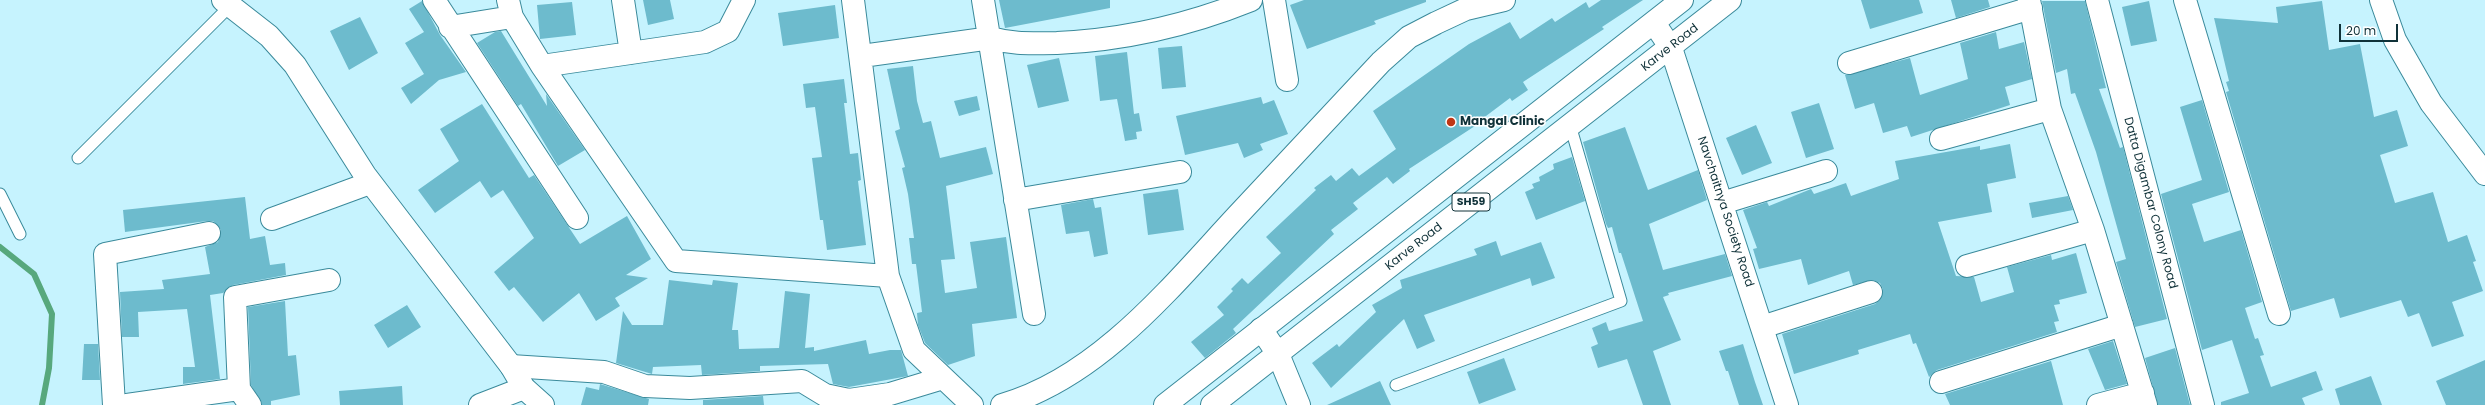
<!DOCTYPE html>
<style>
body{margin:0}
#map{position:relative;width:2485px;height:405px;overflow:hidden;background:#c6f3fe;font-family:Poppins,sans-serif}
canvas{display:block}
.scale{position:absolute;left:2339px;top:24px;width:59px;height:18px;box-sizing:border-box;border:2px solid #103239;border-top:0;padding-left:5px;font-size:12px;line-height:14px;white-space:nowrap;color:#103239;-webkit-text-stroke:3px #fff;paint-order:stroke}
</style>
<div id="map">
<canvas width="2485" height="405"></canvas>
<div class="scale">20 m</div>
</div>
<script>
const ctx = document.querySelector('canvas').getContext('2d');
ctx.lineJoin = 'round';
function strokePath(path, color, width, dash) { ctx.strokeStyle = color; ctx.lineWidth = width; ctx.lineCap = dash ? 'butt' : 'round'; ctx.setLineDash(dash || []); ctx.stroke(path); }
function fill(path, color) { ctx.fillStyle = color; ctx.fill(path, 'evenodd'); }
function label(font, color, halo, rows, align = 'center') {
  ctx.font = font + ' Poppins,sans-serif'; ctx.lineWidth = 3; ctx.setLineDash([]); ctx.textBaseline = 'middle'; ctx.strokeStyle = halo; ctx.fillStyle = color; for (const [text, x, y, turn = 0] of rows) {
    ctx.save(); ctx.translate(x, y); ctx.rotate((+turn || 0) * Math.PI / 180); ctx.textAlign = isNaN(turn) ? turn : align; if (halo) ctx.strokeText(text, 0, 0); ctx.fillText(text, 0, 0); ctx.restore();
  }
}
strokePath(new Path2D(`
 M0,247L34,274L52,314L49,368L42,405`), '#57a87d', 6);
fill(new Path2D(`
 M643,0H670L674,19L648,25Z
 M999,0H1110V8L1005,28Z
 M1304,0H1426V2L1374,21L1376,24L1307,49L1290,5Z
 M1601,0H1643L1602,27L1604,29L1523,82L1528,90L1512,101L1510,98L1474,125L1475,126L1409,169L1410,171L1393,184L1387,177L1353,203L1358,209L1331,230L1334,234L1233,329L1236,333L1205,358L1191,342L1224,315L1217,307L1233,291L1231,289L1242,278L1248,284L1281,253L1266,237L1316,190L1314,188L1331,175L1336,181L1352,168L1359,176L1396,149L1373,111L1469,44L1510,22L1520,39L1552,18L1555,22L1586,2L1589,8Z
 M1861,0H1919L1923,13L1870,29Z
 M1951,0H1988L1990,7L1956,18Z
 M422,1L440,35L466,72L439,80L411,104L401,88L424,74L405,43L424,32L409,9Z
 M2042,1H2085L2106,88L2099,89L2120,148L2123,147L2167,319L2135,327L2116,262L2126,259L2096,152L2075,93L2071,94L2067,69L2056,73Z
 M2149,1L2157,41L2131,46L2122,7Z
 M2322,1L2329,50L2360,44L2374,117L2397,110L2408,146L2380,155L2395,203L2433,192L2448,242L2467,235L2476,261L2473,262L2483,291L2452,302L2464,336L2432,347L2419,313L2408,317L2401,300L2340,318L2334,298L2291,311L2226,92L2229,91L2226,82L2229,81L2214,18L2278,23L2276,7Z
 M572,2L576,35L540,39L537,5Z
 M835,5L839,38L783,46L778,13Z
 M360,17L378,53L349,70L330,31Z
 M501,31L547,106L546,94L585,150L558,166L521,104L518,106L477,43L495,32Z
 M1996,32L1999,49L2024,42L2032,79L2005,87L2010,105L1911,137L1907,126L1883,133L1874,103L1855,109L1845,75L1910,58L1920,95L1968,79L1960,43Z
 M1182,46L1186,87L1162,89L1158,48Z
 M1127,52L1134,114L1139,113L1142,131L1136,132L1137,139L1125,141L1117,99L1100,101L1095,56Z
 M1059,58L1069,101L1038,108L1027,65Z
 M913,66L917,101L923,123L931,121L940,158L986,147L993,174L946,186L955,259L941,260L945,293L977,288L970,242L1006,237L1017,318L972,324L975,356L948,365L925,343L918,325L917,313L922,312L916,264H912L909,238H914L908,194L902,168L905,167L895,131L900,129L887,69Z
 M844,79L847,103H844L850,154L858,153L861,180L858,181L866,245L827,250L823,220H820L812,158L822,157L815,107L806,108L803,84Z
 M977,96L980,110L959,116L954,101Z
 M1261,97L1263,104L1274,100L1288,134L1260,144L1263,150L1244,158L1238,143L1185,155L1176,116Z
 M2202,100L2229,192L2192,204L2204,242L2241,230L2262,302L2245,308L2255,339L2258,338L2264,355L2260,356L2271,387L2316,371L2323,390L2302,398L2305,405H2221V402L2249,393L2232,340L2202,350L2161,194L2202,180L2180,107Z
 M1819,103L1834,149L1806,158L1791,112Z
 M482,104L529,178L534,175L580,244L627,216L651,259L626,275L648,278L615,298L620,306L596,321L579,293L543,322L514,287L509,291L494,272L534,238L503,190L491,198L480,181L435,213L418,190L459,161L440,129Z
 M1756,125L1772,163L1742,175L1726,138Z
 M1625,127L1648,190L1698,170L1707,200L1649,224L1663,270L1725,254L1732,276L1668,293L1669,295L1663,297L1681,340L1653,351L1671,405H1643L1627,359L1598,368L1591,347L1598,344L1592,328L1606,322L1609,331L1643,321L1621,253H1619L1612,227L1608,228L1606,224L1583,142Z
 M2010,144L2016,178L1987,184L1992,212L1938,222L1956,276L1974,277L1981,302L2014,292L2007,267L2051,255L2052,260L2076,253L2087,293L2059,300L2060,304L2054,305L2059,321L2054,322L2057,332L1937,370L1929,377L1916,343L1913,344L1910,334L1858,350L1859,354L1794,374L1782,334L1875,304L1880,300L1883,289L1880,283L1873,280L1853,285L1849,271L1808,285L1801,259L1759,269L1753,249L1757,248L1743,210L1767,202L1769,206L1811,189L1814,194L1846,183L1851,196L1899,179L1895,161L1980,146V150Z
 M1572,157L1585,201L1536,220L1525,192L1534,188L1532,184L1540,181L1539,177L1554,169L1553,164Z
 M1178,189L1184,230L1148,235L1143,194Z
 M2068,196L2073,210L2032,218L2029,203Z
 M245,197L250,239L265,236L270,265L285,263L286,275L233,285L223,293L210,295L220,379L183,384V367H195L187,309L138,312L139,337H122L120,292L164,289L162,280L210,274L205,247L218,242L221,230L213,221H207L125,232L123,210Z
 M1093,199L1095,208L1101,207L1108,254L1094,257L1089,231L1066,234L1061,205Z
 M1496,241L1501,256L1541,242L1555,278L1532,286L1530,278L1424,315L1435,341L1417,349L1404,319L1331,388L1312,363L1337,344L1339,347L1376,312L1372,305L1402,288L1400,280L1477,255L1474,249Z
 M669,280L712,285L713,280L738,283L732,330H738L739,349L779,348L785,291L810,294L805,348L814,347V351L866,340L869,354L890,350H901L908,376L849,387L833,384L828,364L760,366V371L702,375L701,365L653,367L652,374L616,363L623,311L632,325H663Z
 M285,301L288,356L296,355L300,395L271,401V405H262L251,385L248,307Z
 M407,305L421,327L388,348L374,325Z
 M2113,341L2127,384L2105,390L2088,349Z
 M84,344H98L100,380H82Z
 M1743,344L1755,382L1763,405H1739L1728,371H1726L1719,351Z
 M2175,348L2190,405H2158L2145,358Z
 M1504,358L1516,390L1479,404L1467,372Z
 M2485,360V405H2446L2436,381Z
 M2051,361L2063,405H1950L1945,394Z
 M2371,376L2382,405H2340L2335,389Z
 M1380,381L1391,405H1327Z
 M600,384L649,399L648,405H581L586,387L599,390Z
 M402,386L403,405H340L339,391Z
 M763,396L764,405H703V400Z`), '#6dbbcd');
const service = new Path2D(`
 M78,158L231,5
 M0,194L20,234
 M1396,385L1621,301L1570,125`);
const minor = new Path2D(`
 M434,0L577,218
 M508,0L512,17L542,66L676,261L888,276
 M623,0L631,53
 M853,0L888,276L914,350L972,405
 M983,0L1034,314
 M1274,0L1287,80
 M2029,0L2050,109L2093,230L2146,405
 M2097,0L2203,405
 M2185,0L2279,314
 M2381,0L2395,40L2431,103L2485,174
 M1654,23L1671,48L1787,405
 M450,27L512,17
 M862,56L991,38C1016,45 1031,43 1057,43C1124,40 1189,25 1251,0
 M1849,63L2031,8
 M542,66L705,42L728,31L744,0
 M1941,139L2050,109
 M1015,200L1180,172
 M1722,203L1826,171
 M272,219L370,183
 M1967,266L2093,230
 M1762,327L1871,292
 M1261,329L1278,354L1299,405
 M511,366L604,372L645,386L690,388L802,381L825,395L849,400L890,394L943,378
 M1941,382L2122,325
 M114,405L105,254L209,233
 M127,405L239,389
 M250,405L239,389L235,297L329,280
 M480,405L524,388
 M2098,405L2143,393`);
const tertiary = new Path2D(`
 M223,0L269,36L295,65L365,175L511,366L524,388L543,405
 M1002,405C1098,378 1171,287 1237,216C1285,165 1333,113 1381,62L1409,37L1436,23L1466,9L1504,0`);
const primary = new Path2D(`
 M1165,405L1682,0
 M1212,405L1730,0`);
strokePath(service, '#3a8a9b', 13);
strokePath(minor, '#3a8a9b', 24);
strokePath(tertiary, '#3a8a9b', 24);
strokePath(primary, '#3a8a9b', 24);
strokePath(service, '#fff', 11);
strokePath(minor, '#fff', 22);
strokePath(tertiary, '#fff', 22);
strokePath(primary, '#fff', 22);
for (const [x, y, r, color] of [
 [1451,122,5,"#c03615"]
]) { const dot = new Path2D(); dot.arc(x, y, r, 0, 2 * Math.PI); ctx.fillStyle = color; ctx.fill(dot); strokePath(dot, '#fff', 1.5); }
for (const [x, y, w] of [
 [1471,202,38]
]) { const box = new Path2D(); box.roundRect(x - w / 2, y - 9, w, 18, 3); ctx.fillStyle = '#fff'; ctx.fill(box); strokePath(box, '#103239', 1); }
label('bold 11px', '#103239', null, [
 ["SH59",1471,202]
]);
label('12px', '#103239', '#fff', [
 ["Karve Road",1670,48,-38],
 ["Datta Digambar Colony Road",2150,203,75],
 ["Navchaitnya Society Road",1725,212,72],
 ["Karve Road",1414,247,-38]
]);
label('bold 12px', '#103239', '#fff', [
 ["Mangal Clinic",1460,122]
], 'left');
</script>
